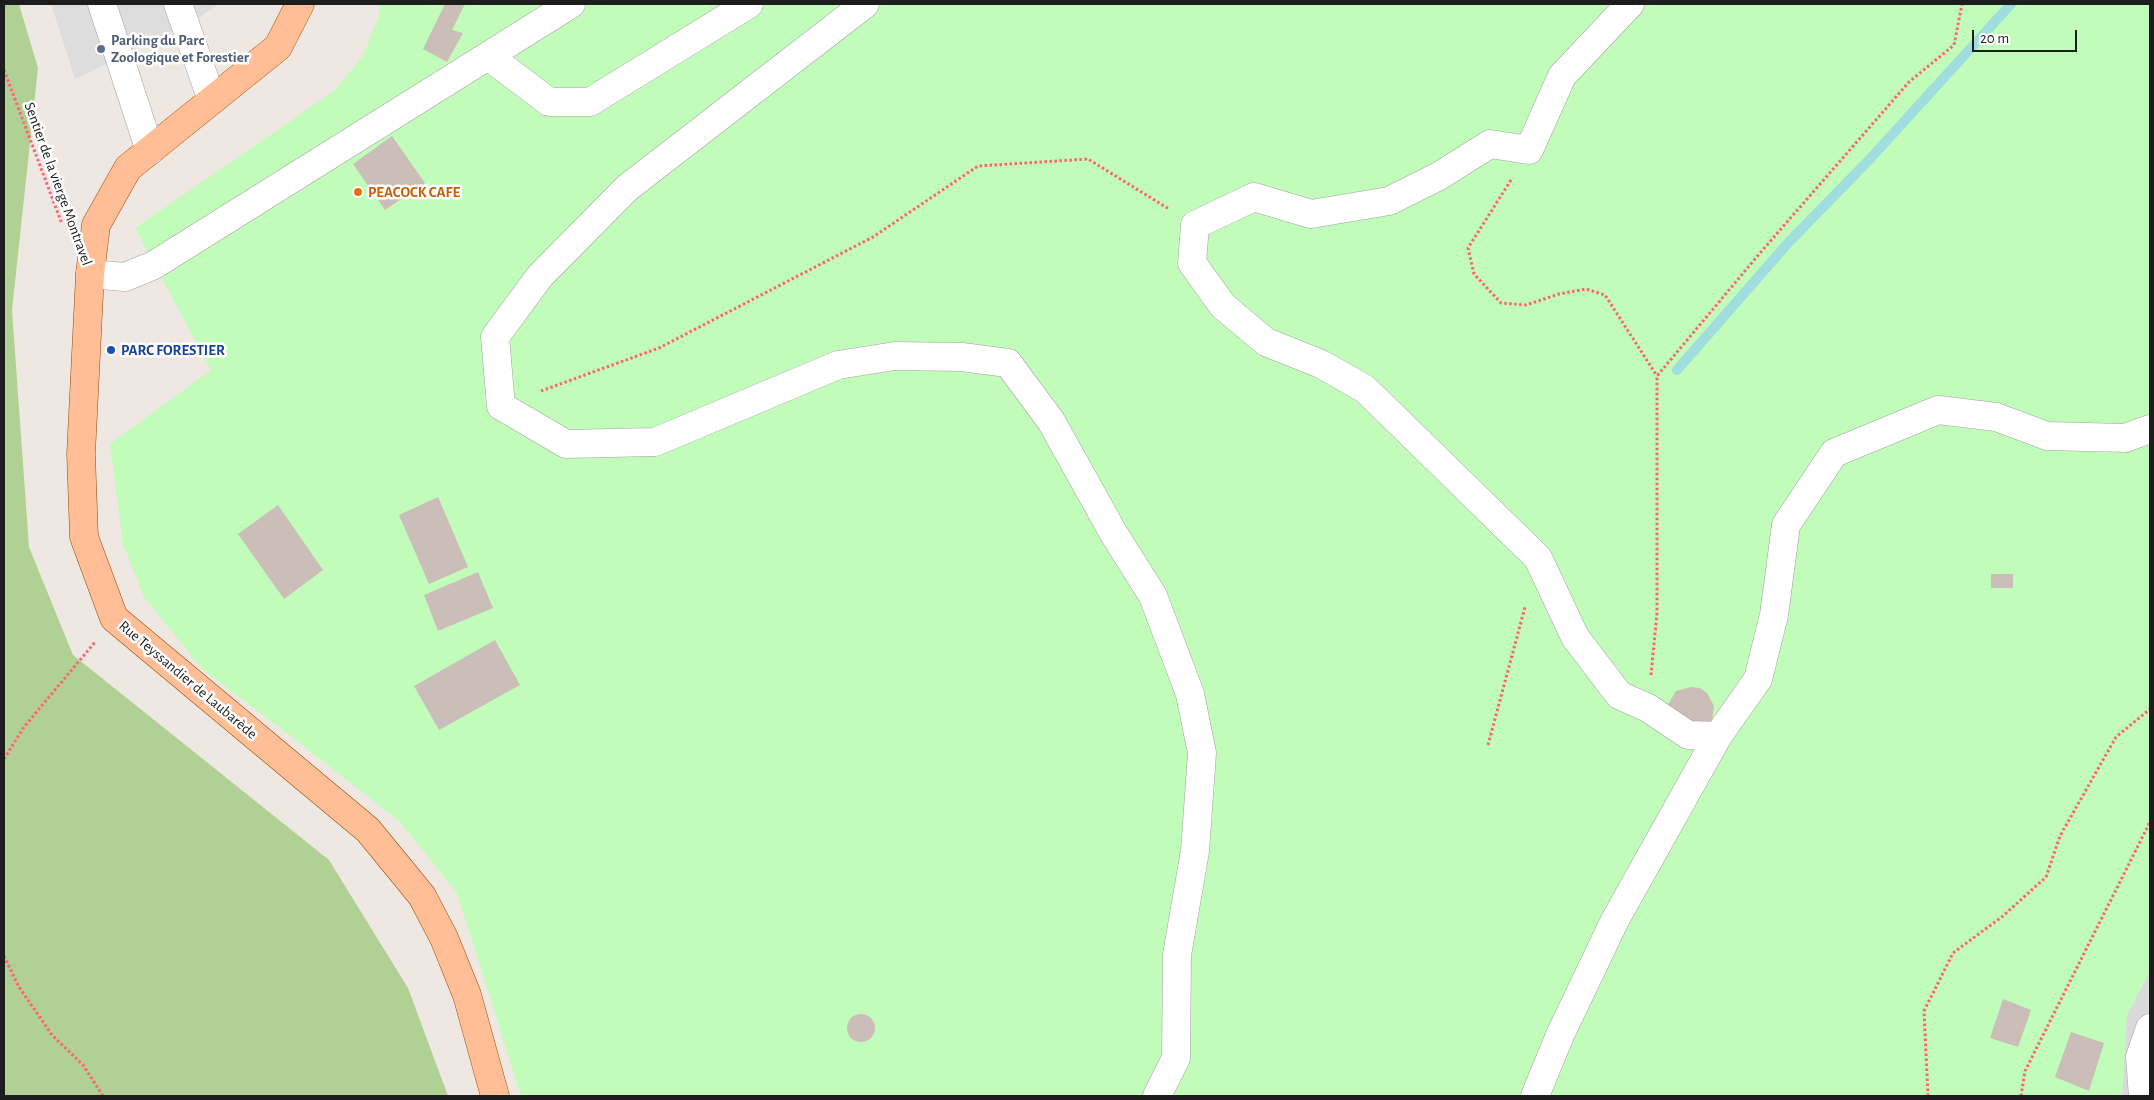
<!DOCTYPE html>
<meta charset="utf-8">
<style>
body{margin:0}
#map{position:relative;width:2154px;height:1100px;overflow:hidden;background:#efe8e2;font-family:"Alegreya Sans",sans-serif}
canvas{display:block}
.frame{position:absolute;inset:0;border:5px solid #1d1d1d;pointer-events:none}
.scale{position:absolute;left:1972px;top:30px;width:105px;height:22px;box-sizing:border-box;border:2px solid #1d1d1d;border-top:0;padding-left:6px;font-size:15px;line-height:18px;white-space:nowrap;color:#1d1d1d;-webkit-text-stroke:4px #fff;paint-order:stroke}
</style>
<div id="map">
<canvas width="2154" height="1100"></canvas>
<div class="frame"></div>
<div class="scale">20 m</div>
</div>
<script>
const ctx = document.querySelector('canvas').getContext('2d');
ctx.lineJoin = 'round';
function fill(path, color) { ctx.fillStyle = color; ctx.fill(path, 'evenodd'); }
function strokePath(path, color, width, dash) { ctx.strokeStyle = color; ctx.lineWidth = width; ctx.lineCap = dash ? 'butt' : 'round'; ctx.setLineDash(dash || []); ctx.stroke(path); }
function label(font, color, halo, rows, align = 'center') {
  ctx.font = font + ' "Alegreya Sans",sans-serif'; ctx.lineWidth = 5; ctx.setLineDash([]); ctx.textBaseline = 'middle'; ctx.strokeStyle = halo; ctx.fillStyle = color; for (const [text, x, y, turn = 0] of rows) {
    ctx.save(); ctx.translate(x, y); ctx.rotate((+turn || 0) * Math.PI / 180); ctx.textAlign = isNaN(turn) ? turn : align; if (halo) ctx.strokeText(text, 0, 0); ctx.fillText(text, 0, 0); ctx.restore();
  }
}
fill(new Path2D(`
 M2150,966V1096H2090Z`), '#dbdada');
fill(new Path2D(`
 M4,4H19L38,68L12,310L29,547L73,655L329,860L408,988L448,1096H4Z`), '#b1d194');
fill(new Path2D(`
 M378,4H2150V971L2127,1015L2122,1096H521L457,893L400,822L301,744L202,669L144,597L123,544L110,444L211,370L135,228L334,91L363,56L380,13Z`), '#c2fcbb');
fill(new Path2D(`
 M51,4H219L198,18L75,79Z`), '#ddd');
strokePath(new Path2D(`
 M1677,370L1788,243L1868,161L2011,4`), '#9fdddf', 10);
fill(new Path2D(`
 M445,4H465L452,30L463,33L447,62L423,49Z
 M392,136L425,183L385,210L353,164Z
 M438,497L468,567L429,584L399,515Z
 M278,505L323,570L284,599L238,534Z
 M478,572L493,608L438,631L424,595Z
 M1991,574H2013V588H1991Z
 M495,640L520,685L439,730L414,686Z
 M1691,687L1700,688L1707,693L1714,706L1712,721L1702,732L1667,706L1676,691Z
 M2003,999L2031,1010L2018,1047L1990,1038Z
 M847 1028a14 14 0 1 1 28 0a14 14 0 1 1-28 0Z
 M2071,1032L2104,1043L2089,1091L2055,1077Z`), '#cbbdb8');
const minor = new Path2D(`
 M102,4L150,151
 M178,4L212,100
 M865,4L627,188L540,276L495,337L501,406L566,444L655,442L838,365L895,356L962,357L1008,363L1051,421L1114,534L1153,596L1190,694L1202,753L1195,851L1177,955L1176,1058L1157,1096
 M1630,4L1562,76L1529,150L1490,144L1439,176L1389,201L1311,214L1254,197L1195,225L1192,263L1223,306L1266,342L1321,364L1365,389L1538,558L1575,637L1619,695L1648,708L1688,735L1718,736
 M488,56L549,102H590L749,4
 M90,274L125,277L154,265L571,4
 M1535,1096L1560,1035L1615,920L1718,736L1758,679L1774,615L1786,525L1834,453L1938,410L1996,417L2047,436L2125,438L2150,429
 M2143,1096L2140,1057L2150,1028`);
const major = new Path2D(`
 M300,4L278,47L128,168L96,225L90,274L81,454L84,537L114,618L368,830L422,896L444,938L467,995L495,1096`);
strokePath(minor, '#a1a1a1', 29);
strokePath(major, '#954800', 29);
strokePath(new Path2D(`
 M4,70L62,224
 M1511,180L1468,248L1474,274L1501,303L1526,305L1559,294L1586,289L1605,295L1657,376
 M541,391L659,348L873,237L978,166L1088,159L1169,209
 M1651,675L1657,613V376L1760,253L1909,82L1954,45L1962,4
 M1488,745L1525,607
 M4,759L24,727L95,642
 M4,956L19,987L52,1035L83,1065L103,1096
 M1928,1096L1924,1011L1953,953L2003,916L2046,877L2060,836L2116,737L2150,709
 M2021,1096L2025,1071L2150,822`), '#ff6270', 3, [2.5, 2.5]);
strokePath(minor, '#fff', 28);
strokePath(major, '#ffbe96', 28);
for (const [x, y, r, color] of [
 [101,49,5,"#5c6f8a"],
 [358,192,5,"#e8710a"],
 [111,350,5,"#1a4fb4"]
]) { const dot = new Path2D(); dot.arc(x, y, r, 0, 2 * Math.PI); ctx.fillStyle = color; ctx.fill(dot); strokePath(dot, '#fff', 2); }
label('bold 15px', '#4e5e75', '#fff', [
 ["Parking du Parc",111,40],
 ["Zoologique et Forestier",111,57]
], 'left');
label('15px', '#1d1d1d', '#fff', [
 ["Sentier de la vierge Montravel",58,184,70],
 ["Rue Teyssandier de Laubarède",188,680,40]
]);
label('bold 15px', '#c56008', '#fff', [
 ["PEACOCK CAFE",368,192]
], 'left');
label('bold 15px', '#164399', '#fff', [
 ["PARC FORESTIER",121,350]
], 'left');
</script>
